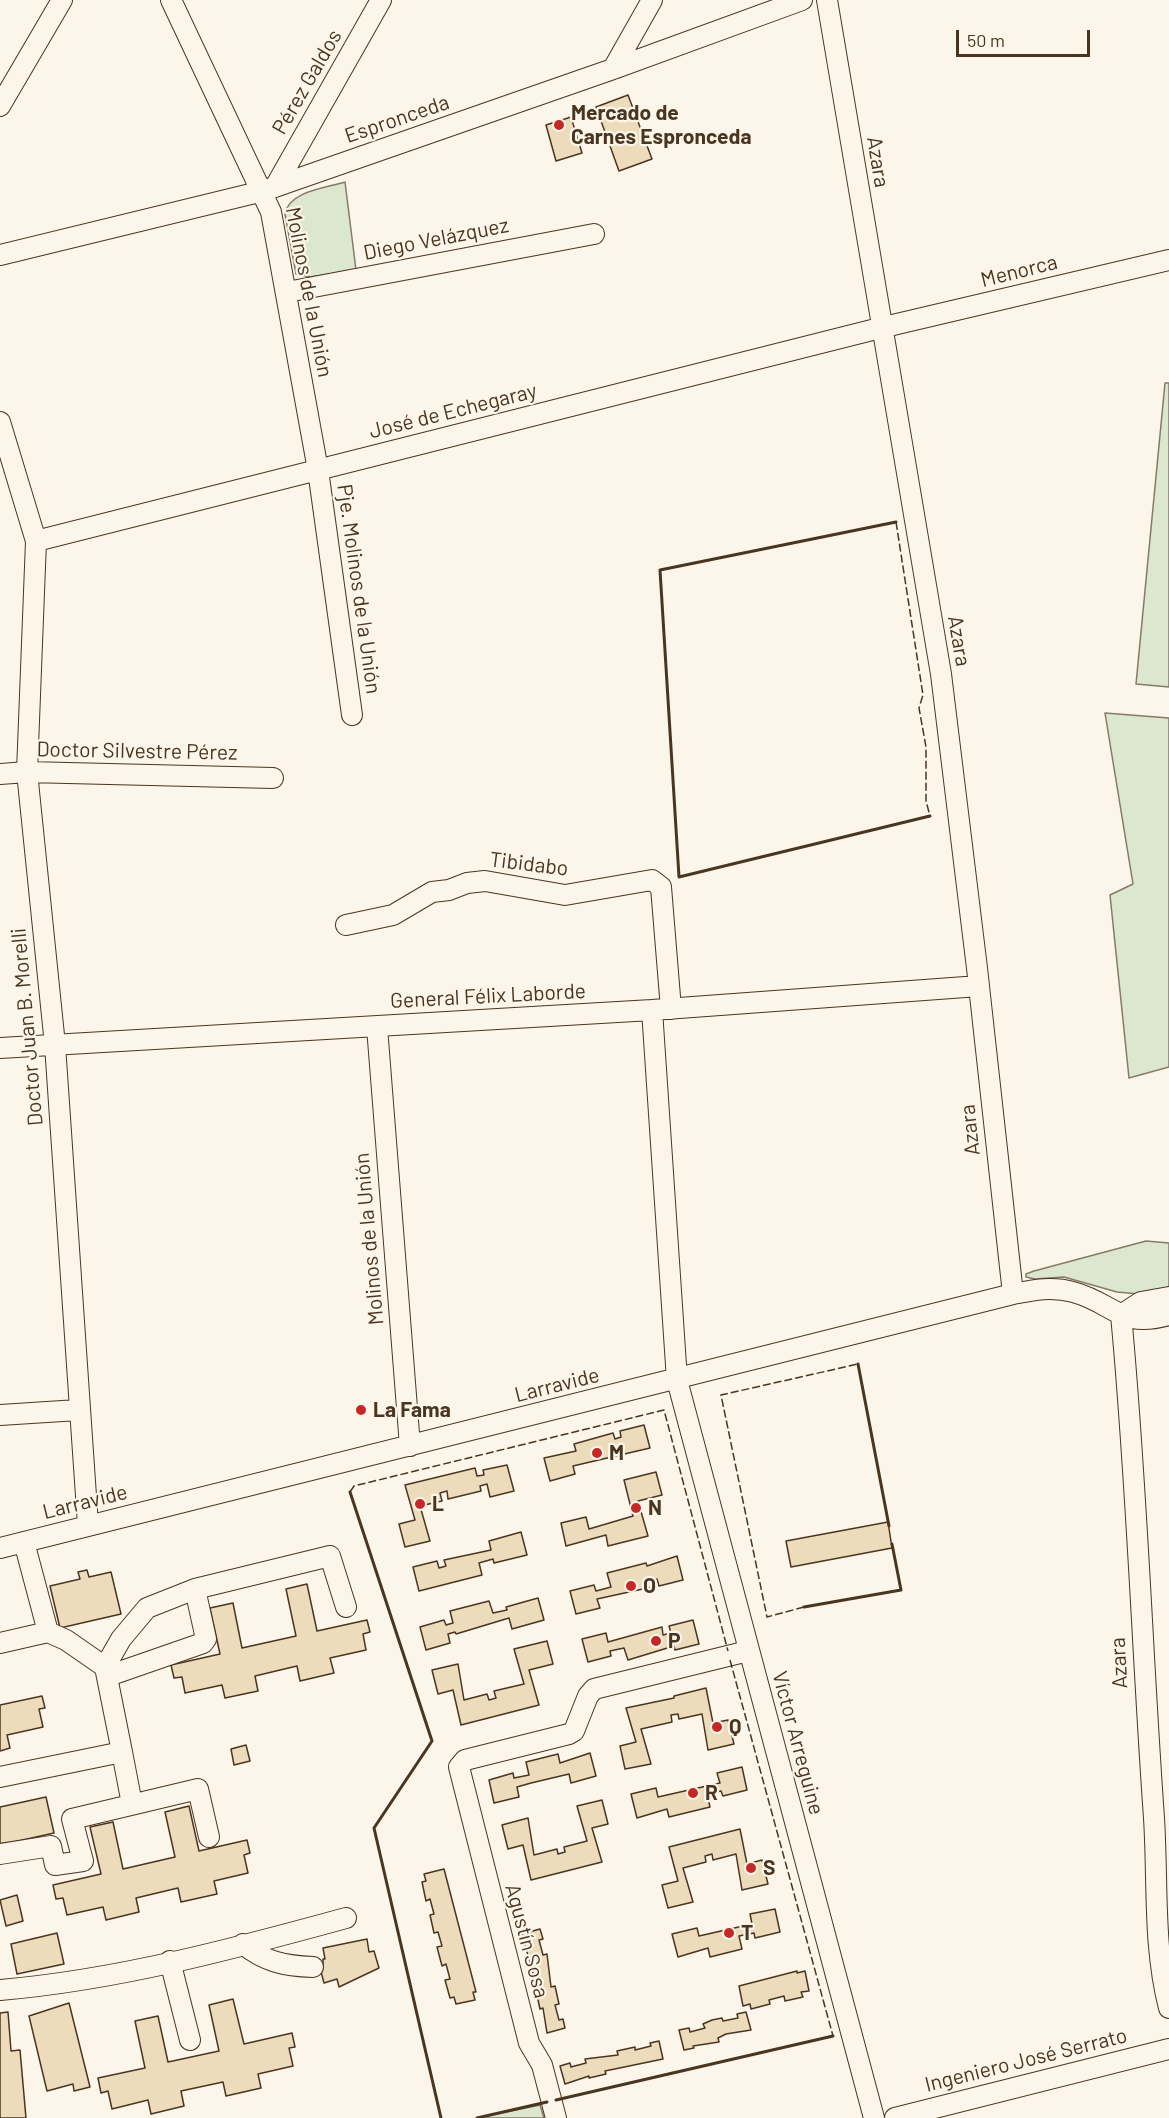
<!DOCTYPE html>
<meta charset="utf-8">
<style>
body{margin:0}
#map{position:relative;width:1169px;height:2118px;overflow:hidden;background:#fbf6e9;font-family:Barlow,sans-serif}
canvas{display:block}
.scale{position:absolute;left:956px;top:30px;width:134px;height:27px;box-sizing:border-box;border:3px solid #4a3520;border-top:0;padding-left:8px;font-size:18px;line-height:21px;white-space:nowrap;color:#4a3520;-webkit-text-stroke:4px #fbf6e9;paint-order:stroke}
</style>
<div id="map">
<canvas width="1169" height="2118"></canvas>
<div class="scale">50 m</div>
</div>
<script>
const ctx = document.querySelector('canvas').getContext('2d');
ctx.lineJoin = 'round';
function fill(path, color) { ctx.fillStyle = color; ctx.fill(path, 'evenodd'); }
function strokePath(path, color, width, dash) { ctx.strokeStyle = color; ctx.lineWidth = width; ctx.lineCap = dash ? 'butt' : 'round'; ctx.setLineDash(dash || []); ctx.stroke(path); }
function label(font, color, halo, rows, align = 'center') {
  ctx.font = font + ' Barlow,sans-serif'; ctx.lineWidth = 4.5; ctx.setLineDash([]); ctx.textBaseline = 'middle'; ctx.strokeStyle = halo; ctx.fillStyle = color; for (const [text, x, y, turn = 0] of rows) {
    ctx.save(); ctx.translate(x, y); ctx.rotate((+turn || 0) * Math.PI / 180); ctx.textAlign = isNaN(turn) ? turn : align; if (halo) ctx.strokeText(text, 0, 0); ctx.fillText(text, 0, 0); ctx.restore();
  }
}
const green = new Path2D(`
 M345,182L356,270L310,277L296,274L285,214C289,191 326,188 345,182Z
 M1165,383H1169V687L1136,684Z
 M1105,713L1169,718V1067L1129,1078L1110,895L1133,884Z
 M1146,1241L1169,1243V1287L1139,1294L1117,1292L1064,1277L1035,1279L1026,1277V1274L1034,1271Z
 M540,2105L544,2118H477Z`);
fill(green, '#dce7d0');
strokePath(green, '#887966', 1.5);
const building = new Path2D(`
 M628,95L652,159L619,171L596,107Z
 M571,117L582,153L556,161L546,125Z
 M644,1425L650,1448L573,1466L575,1474L550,1481L544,1458L576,1451L574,1444L613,1433L615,1439L621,1437L620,1431Z
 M507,1465L514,1491L490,1497L487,1484L480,1486L481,1491L448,1499L447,1491L440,1493L442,1501L420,1506L430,1541L405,1547L399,1524L415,1520L405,1485L475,1468L477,1476L484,1475L483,1470Z
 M656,1472L662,1495L638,1501L648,1536L608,1546L606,1535L566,1546L561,1523L586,1517L589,1529L633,1516L624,1480Z
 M888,1522L892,1548L791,1567L786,1541Z
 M521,1532L527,1555L494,1563L493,1559L479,1563L482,1575L419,1591L413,1567L437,1561L439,1568L446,1566L444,1560L491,1550L489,1541Z
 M677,1556L683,1580L659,1586L657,1579L651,1581L652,1587L597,1599L600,1608L576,1614L570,1591L594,1585L596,1591L611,1587L607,1573L646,1563L647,1566Z
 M87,1570L89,1577L111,1572L121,1614L60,1628L50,1586L80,1579L78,1572Z
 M307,1584L317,1631L367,1620L370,1632L363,1634L366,1650L330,1658L334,1673L300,1681L297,1666L255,1676L258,1691L225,1698L222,1685L185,1693L182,1677L174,1678L171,1665L220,1654L210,1608L233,1603L242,1648L296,1636L286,1589Z
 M538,1598L544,1620L512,1629L509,1618L456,1634L455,1632L448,1634L450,1643L426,1650L420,1627L444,1620L446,1625L453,1623L450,1611L489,1601L493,1613L507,1610L506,1607Z
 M693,1620L699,1644L675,1650L674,1646L628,1660L624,1648L610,1651L611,1656L588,1662L582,1639L606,1633L608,1642L662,1627L663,1635L671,1633L669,1626Z
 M547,1641L553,1664L529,1670L539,1705L461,1725L453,1690L438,1694L432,1670L458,1664L464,1700L487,1694L489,1700L496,1698L494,1691L524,1684L514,1649Z
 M706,1688L713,1723L728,1720L734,1744L708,1750L702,1714L679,1719L678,1714L671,1715L672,1722L641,1729L651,1764L625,1769L620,1746L636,1742L626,1708L674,1698V1696Z
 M42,1696L45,1708L39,1709L43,1727L7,1735L10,1748L0,1751V1705Z
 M246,1745L250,1761L234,1765L231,1749Z
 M590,1753L596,1776L571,1783L569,1774L531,1783L517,1787L519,1797L494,1803L489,1780L513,1773L514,1778L529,1775L526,1762L558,1754L560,1763Z
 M742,1767L747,1790L723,1796L721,1791L707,1794L710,1807L669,1817L667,1809L637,1818L631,1794L656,1788L658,1797L720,1783L717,1773Z
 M46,1797L54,1833L0,1845V1807Z
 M602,1800L608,1824L592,1828L602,1862L531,1880L523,1845L508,1849L502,1825L528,1818L534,1855L557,1849L558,1854L565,1852L564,1847L587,1841L577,1806Z
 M189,1806L199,1851L247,1840L250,1853L244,1855L248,1873L214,1881L217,1894L181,1902L178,1888L136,1898L139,1912L106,1920L103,1907L67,1915L63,1898L56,1899L53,1885L101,1874L90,1827L113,1822L123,1869L175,1857L165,1812Z
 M740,1829L747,1864L762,1860L768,1884L742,1890L736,1854L713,1860L712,1854L705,1856L706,1862L683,1868L693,1902L668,1908L662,1885L678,1881L669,1847Z
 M444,1869L476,1992H473L475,2000L456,2004L454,1997L450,1998L445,1980L450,1979L446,1964L442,1966L437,1947L442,1946L438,1932L434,1933L430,1915L434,1914L430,1899L426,1901L422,1882L426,1881L424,1874Z
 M17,1895L23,1921L6,1926L0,1900Z
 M775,1909L780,1932L755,1938L754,1933L739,1936L742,1949L710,1957L708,1948L678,1957L672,1934L697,1928L699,1936L752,1924L750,1914Z
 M540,1929L543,1939L539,1940L543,1955L547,1954L551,1987L555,1986L559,2004L555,2005L559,2020L563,2019L565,2028L547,2033L543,2008L540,2009L536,1991H538L522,1934Z
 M57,1933L64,1964L17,1974L11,1944Z
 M367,1939L369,1952L374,1951L379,1968L339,1987L337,1979L324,1983L320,1968L323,1967V1959H325L323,1948Z
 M797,1971V1973L805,1971L809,1991L801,1992L803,1997L785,2001L784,1996L769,2000L770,2004L751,2009L750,2004L743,2006L739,1986Z
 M233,1999L244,2044L292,2033L295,2047L289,2048L293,2066L258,2074L261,2088L226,2096L223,2082L181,2091L184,2106L151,2114L148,2100L112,2109L108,2091L101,2093L98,2078L145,2068L135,2021L158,2016L168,2062L219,2051L209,2005Z
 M69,2003L90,2087L74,2091L73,2084L47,2091L29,2016Z
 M8,2012L11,2051L20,2050L26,2118H0V2013Z
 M746,2012L751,2030L726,2034L718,2038L719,2042L693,2046L694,2048L684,2050L679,2030L689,2028L690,2032L705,2028L703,2024L712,2020L722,2018L723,2021L738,2018L737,2014Z
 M659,2041L663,2059L605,2071L606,2074L589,2078V2076L565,2084L560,2066L570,2063L571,2067L586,2063L585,2059L618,2055L617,2051L635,2047V2050L651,2046L650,2043Z`);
fill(building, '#ecdcbc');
strokePath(building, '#4a3520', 1.5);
const minor = new Path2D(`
 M171,0L271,212L318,470L352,715
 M827,0L941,674L977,968L1013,1294
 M613,69L652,0
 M0,106L62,0
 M275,187L381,0
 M0,255L263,191L613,69L802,0
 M287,292L594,234
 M0,422L36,541L27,772L55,1045L88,1525
 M36,541L880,328L1169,260
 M0,774L27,772L273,778
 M346,925L393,915L432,892L449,890L467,883L485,881L565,895L652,880L661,887L671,1009
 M652,1010L677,1380L874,2118
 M377,1027L410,1446
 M0,1048L652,1010L979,986
 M1121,1315C1137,1482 1142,1651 1154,1818C1158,1882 1153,1946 1169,2008
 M1121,1315L1141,1302L1169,1297
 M0,1415L78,1410
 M24,1542L48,1632
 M0,1548L1013,1294C1033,1290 1052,1286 1073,1292C1114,1303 1120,1329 1169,1315
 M0,1643L48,1632L66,1640L105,1667L122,1752L0,1777
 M105,1667L121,1639L147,1608L195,1589L330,1556L346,1607
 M108,1676L203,1643L206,1639L195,1589
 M122,1752L132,1804
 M0,1854L51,1846L55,1865L83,1861L72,1819L198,1789L209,1837
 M243,1944C265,1962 285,1966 313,1967
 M170,1961L190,2040
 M0,1990C117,1980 233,1949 346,1918
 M556,2118L542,2065L529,2043L459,1767L465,1760L569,1734L574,1731L588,1696L594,1689L748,1651
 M895,2118L1169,2049`);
strokePath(minor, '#4a3520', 22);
strokePath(minor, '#fbf6e9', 20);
strokePath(new Path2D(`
 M896,522L923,695L919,708L926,747V801L930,816
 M350,1492L354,1486L664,1410L728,1651
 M804,1607L767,1617L721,1395L858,1364
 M730,1660L833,2036`), '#4a3520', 1.5, [8, 3]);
strokePath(new Path2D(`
 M896,522L660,570L679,877L930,816
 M858,1364L889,1526
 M350,1492L432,1741L374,1828L441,2118
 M804,1607L901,1590L892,1544
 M556,2100L833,2036
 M477,2118L547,2102`), '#4a3520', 3);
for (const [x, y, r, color] of [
 [559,125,6,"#c62828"],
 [361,1410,6,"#c62828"],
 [597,1453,6,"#c62828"],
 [420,1504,6,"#c62828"],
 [636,1508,6,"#c62828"],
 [631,1586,6,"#c62828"],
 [656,1641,6,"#c62828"],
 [717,1727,6,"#c62828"],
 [693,1793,6,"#c62828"],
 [751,1868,6,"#c62828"],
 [729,1933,6,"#c62828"]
]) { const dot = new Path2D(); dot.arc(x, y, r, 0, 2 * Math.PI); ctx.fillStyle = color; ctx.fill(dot); strokePath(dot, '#fbf6e9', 2); }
label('21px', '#4a3520', '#fbf6e9', [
 ["Pérez Galdos",307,82,-60],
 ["Espronceda",397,119,-19],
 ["Azara",878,162,81],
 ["Diego Velázquez",436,239,-11],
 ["Menorca",1019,271,-14],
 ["Molinos de la Unión",309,292,79],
 ["José de Echegaray",453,411,-14],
 ["Pje. Molinos de la Unión",359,589,82],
 ["Azara",959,641,80],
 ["Doctor Silvestre Pérez",137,751,1],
 ["Tibidabo",529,864,7],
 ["General Félix Laborde",488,996,-3],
 ["Doctor Juan B. Morelli",27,1027,-95],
 ["Azara",970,1130,-96],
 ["Molinos de la Unión",369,1239,-95],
 ["Larravide",557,1385,-14],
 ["Larravide",85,1502,-14],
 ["Azara",1119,1663,-93],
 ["Víctor Arreguine",798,1743,75],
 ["Agustín Sosa",527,1941,75],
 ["Ingeniero José Serrato",1026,2060,-14]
]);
label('bold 21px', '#4a3520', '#fbf6e9', [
 ["Mercado de",571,113],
 ["Carnes Espronceda",571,137],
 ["La Fama",373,1410],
 ["M",609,1453],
 ["L",432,1504],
 ["N",648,1508],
 ["O",643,1586],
 ["P",668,1641],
 ["Q",729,1727],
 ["R",705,1793],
 ["S",763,1868],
 ["T",741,1933]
], 'left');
</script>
